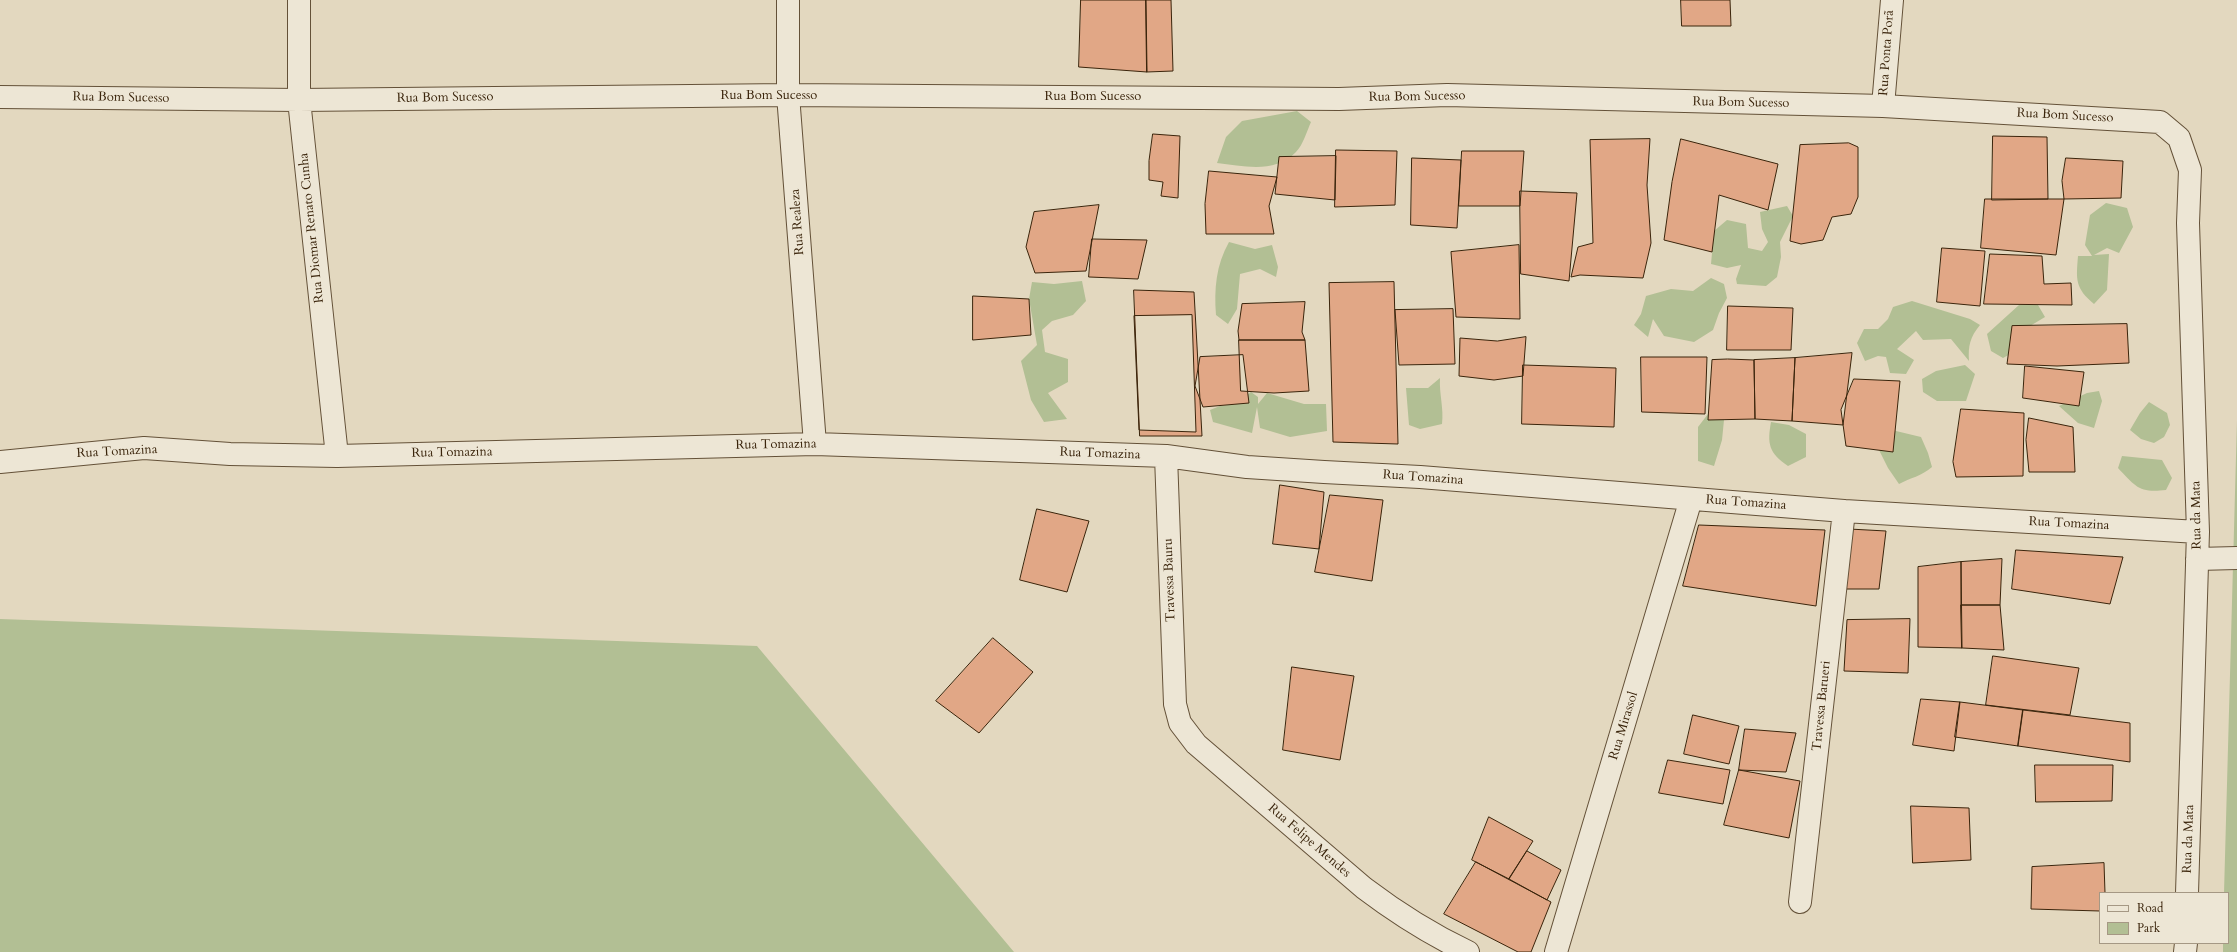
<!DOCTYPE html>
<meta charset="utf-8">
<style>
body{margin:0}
#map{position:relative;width:2237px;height:952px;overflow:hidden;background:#e3d8bf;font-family:Cardo,serif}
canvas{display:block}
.legend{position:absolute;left:2099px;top:892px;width:130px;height:52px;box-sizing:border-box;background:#ede6d5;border:1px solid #a59884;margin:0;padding:5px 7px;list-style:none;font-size:12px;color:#3a240b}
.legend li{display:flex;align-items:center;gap:8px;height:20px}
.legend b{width:20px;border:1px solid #a59884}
</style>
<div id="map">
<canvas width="2237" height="952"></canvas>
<ul class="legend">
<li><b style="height:5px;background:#ede6d5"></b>Road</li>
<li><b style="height:11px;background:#b2bf94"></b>Park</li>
</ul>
</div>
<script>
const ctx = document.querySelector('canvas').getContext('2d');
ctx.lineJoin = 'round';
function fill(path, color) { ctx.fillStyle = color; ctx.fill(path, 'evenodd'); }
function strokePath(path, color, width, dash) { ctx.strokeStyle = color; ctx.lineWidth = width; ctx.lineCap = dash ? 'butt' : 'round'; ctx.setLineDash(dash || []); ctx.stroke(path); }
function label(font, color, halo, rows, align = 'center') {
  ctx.font = font + ' Cardo,serif'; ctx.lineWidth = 4; ctx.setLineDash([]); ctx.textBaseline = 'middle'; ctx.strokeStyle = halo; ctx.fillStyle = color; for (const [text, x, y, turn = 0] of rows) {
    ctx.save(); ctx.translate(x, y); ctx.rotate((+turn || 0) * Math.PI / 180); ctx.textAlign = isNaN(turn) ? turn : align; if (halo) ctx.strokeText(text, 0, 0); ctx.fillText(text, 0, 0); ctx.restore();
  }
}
fill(new Path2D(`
 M1297,111L1311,122C1307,131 1303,145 1296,152C1275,174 1244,166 1217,163L1226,137L1242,121Z
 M2106,203L2127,208L2133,227L2119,253L2107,248L2094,255L2109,254L2107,290L2094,304C2075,288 2076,280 2078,256H2092L2085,245L2090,215Z
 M1787,206L1793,216L1780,242L1781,257L1777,277L1766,286L1737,284L1736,279L1741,265L1727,268L1711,264L1714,231L1727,220L1746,224L1748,248L1762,251L1768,242L1762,229L1760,212Z
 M1229,242L1255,249L1272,245L1278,267L1276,277L1260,269L1240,274L1237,309L1228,324L1216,315C1214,289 1216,265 1229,242Z
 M1711,278L1724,284L1727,298L1719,313L1713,330L1694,342L1664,336L1653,319L1648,337L1634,325L1641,314L1646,296L1671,289L1693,291Z
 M1082,281L1086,301L1073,315L1052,321L1042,330L1045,352L1068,359V382L1048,393L1067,419L1044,422L1031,400L1021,361L1037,345L1029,299L1032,282L1054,284Z
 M1912,301L1970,319L1980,325C1970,337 1968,346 1969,361L1951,339L1923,340L1916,331L1897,349L1914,360L1906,374L1890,373L1886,357L1878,356L1865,361L1857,343L1864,329H1878L1888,319L1893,307Z
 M2019,305H2038L2045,317L2020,332L2014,352L2003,358L1991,351L1987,334Z
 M1965,365L1975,374L1966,401H1937L1923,392L1922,379L1936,371Z
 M1440,378C1439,394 1444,408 1442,424L1420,429L1409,425L1406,388H1428Z
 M2099,391L2102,401L2094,428L2078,423L2059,406L2087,393Z
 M1251,392L1258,397V404L1267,393L1304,404H1326L1327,431L1290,437L1260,428L1257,407L1252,433L1213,422L1210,410L1220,406L1235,404Z
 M2149,402L2167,413L2170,425L2164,437L2154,443L2141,439L2130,430L2140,413Z
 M1708,414L1724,420L1722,440L1714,466L1698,461V427Z
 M2237,420V952H2223V943H2228V893H2224Z
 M1771,422L1789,425L1806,434V457L1788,466C1769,453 1767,444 1771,422Z
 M1878,422L1896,431L1921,437L1928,453L1932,467C1922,476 1910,478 1899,484L1888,468L1873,438Z
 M2122,456L2162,460L2172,478L2166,490C2139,493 2136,487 2118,468Z
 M0,619L757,646L1014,952H0Z`), '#b2bf94');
const building = new Path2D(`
 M1081,0H1146L1147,72L1079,67Z
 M1146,0H1171L1173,71L1147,72Z
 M1681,0H1730L1731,26H1682Z
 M1153,134L1180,136L1178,198L1161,196L1163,182L1149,180V161Z
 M1993,136L2047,137L2048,199L1992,200Z
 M1650,139L1647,185L1651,243L1643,278L1580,275L1571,277L1578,247L1593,243L1590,140Z
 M1681,139L1778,164L1768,210L1719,195L1712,252L1664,240L1672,182Z
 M1849,143L1858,147V197L1851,214L1832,217L1823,240L1801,244L1790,241L1800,145Z
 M1336,150L1397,151L1395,205L1335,207Z
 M1462,151H1524L1520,206H1459Z
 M1336,156L1335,200L1275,194L1279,157Z
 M1412,158L1461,160L1457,228L1411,225Z
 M2066,158L2123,161L2121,198L2064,199L2062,181Z
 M1209,171L1277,177L1269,206L1274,234H1206L1205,204Z
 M1520,191L1577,193L1569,281L1521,274Z
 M1985,199H2064L2056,255L1981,248Z
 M1099,205L1086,271L1035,273L1026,247L1034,212Z
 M1092,239L1147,240L1138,279L1089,277Z
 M1519,245L1520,319L1456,317L1451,252Z
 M1942,248L1985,251L1980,306L1937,302Z
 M1990,254L2042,256L2044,284L2071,283L2072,305L1984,304Z
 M1394,282L1398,444L1333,442L1329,283Z
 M1134,290L1194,292L1202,436H1140Z
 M973,296L1029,299L1031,335L973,340Z
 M1305,302L1302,332L1305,340H1239L1238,331L1242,304Z
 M1728,306L1793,308L1791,350H1727Z
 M1453,309L1455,364L1399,365L1395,310Z
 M1192,315L1196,432L1139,430L1134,316Z
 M2127,324L2129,363L2057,366L2007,364L2012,326Z
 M1526,337L1523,376L1494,380L1459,376L1460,338L1497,341Z
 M1239,340H1305L1309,391L1274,393L1241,391Z
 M1852,353L1843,425L1792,421L1795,358Z
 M1243,355L1249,403L1203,407L1195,386L1200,357Z
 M1641,357H1707L1705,414L1642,412Z
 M1795,358L1792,421L1755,419L1754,360Z
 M1728,359L1754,360L1755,419L1708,420L1712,360Z
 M1523,365L1616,368L1614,427L1522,424Z
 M2025,366L2084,372L2079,406L2023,398Z
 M1854,379L1900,381L1893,452L1846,446L1841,410Z
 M1961,409L2024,413L2023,476L1956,477L1953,462Z
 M2029,418L2073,427L2075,472H2029L2026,440Z
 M1280,485L1324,492L1319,549L1273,544Z
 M1330,495L1383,500L1372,581L1315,572Z
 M1037,509L1089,521L1067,592L1020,580Z
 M1699,525L1825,530L1816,606L1683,586Z
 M1849,529L1886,531L1879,589H1845Z
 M2016,550L2123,557L2110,604L2012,589Z
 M2002,559L2000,605H1961V562Z
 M1961,562L1962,648L1918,647V567Z
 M1961,605H2000L2004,650L1962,648Z
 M1910,619L1908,673L1844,671L1847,620Z
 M993,638L1033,672L979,733L936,701Z
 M1993,656L2079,668L2070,715L1986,705Z
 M1292,667L1354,676L1340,760L1283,750Z
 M1921,699L1960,702L1954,751L1913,745Z
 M1960,702L2023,710L2018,746L1955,737Z
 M2023,710L2130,723V762L2018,746Z
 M1693,715L1739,726L1729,764L1684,754Z
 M1745,729L1796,733L1786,772L1739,770Z
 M1668,760L1730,770L1723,804L1659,793Z
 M2035,765H2113L2112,801L2036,802Z
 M1739,770L1800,781L1789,838L1724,825Z
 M1911,806L1969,808L1971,860L1913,863Z
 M1489,817L1533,841L1509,879L1472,860Z
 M1527,851L1561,870L1547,900L1509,879Z
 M1476,862L1551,902L1531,952H1518L1444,914Z
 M2104,863L2105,893H2100V911L2031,909L2032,867Z`);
fill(building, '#e1a786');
strokePath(building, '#3a240b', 1);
const minor = new Path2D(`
 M299,0V100L337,456
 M788,0V95L815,444
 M0,97L299,100L788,95L1339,99L1447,95L1883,106L2160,122L2179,138L2190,170L2188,223L2198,532L2187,893
 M1883,106L1892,0
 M1166,456L1175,704L1180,723L1196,744L1364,888C1397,913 1430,934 1468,952
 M0,462L144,448L230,454L337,456L815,444L1166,456L1247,467L1324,472L1420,477L1844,511L2198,532
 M2197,559L2237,558
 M1800,902L1844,511
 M1556,952L1691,499
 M2185,952L2186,943`);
strokePath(minor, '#645138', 24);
strokePath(minor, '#ede6d5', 22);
label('13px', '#3a240b', '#ede6d5', [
 ["Rua Ponta Porã",1887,53,-86],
 ["Rua Bom Sucesso",769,96],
 ["Rua Bom Sucesso",1093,97],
 ["Rua Bom Sucesso",1417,97,-1],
 ["Rua Bom Sucesso",121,98,1],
 ["Rua Bom Sucesso",445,98,-1],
 ["Rua Bom Sucesso",1741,103,1],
 ["Rua Bom Sucesso",2065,116,3],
 ["Rua Realeza",798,222,-94],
 ["Rua Diomar Renato Cunha",312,228,-96],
 ["Rua Tomazina",776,445,-1],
 ["Rua Tomazina",117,452,-3],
 ["Rua Tomazina",452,453,-1],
 ["Rua Tomazina",1100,454,2],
 ["Rua Tomazina",1423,478,4],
 ["Rua Tomazina",1746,503,4],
 ["Rua da Mata",2197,515,-91],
 ["Rua Tomazina",2069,524,3],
 ["Travessa Bauru",1170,580,-92],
 ["Travessa Barueri",1822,706,-84],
 ["Rua Mirassol",1624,726,-73],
 ["Rua da Mata",2189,839,-88],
 ["Rua Felipe Mendes",1309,841,41]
]);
</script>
